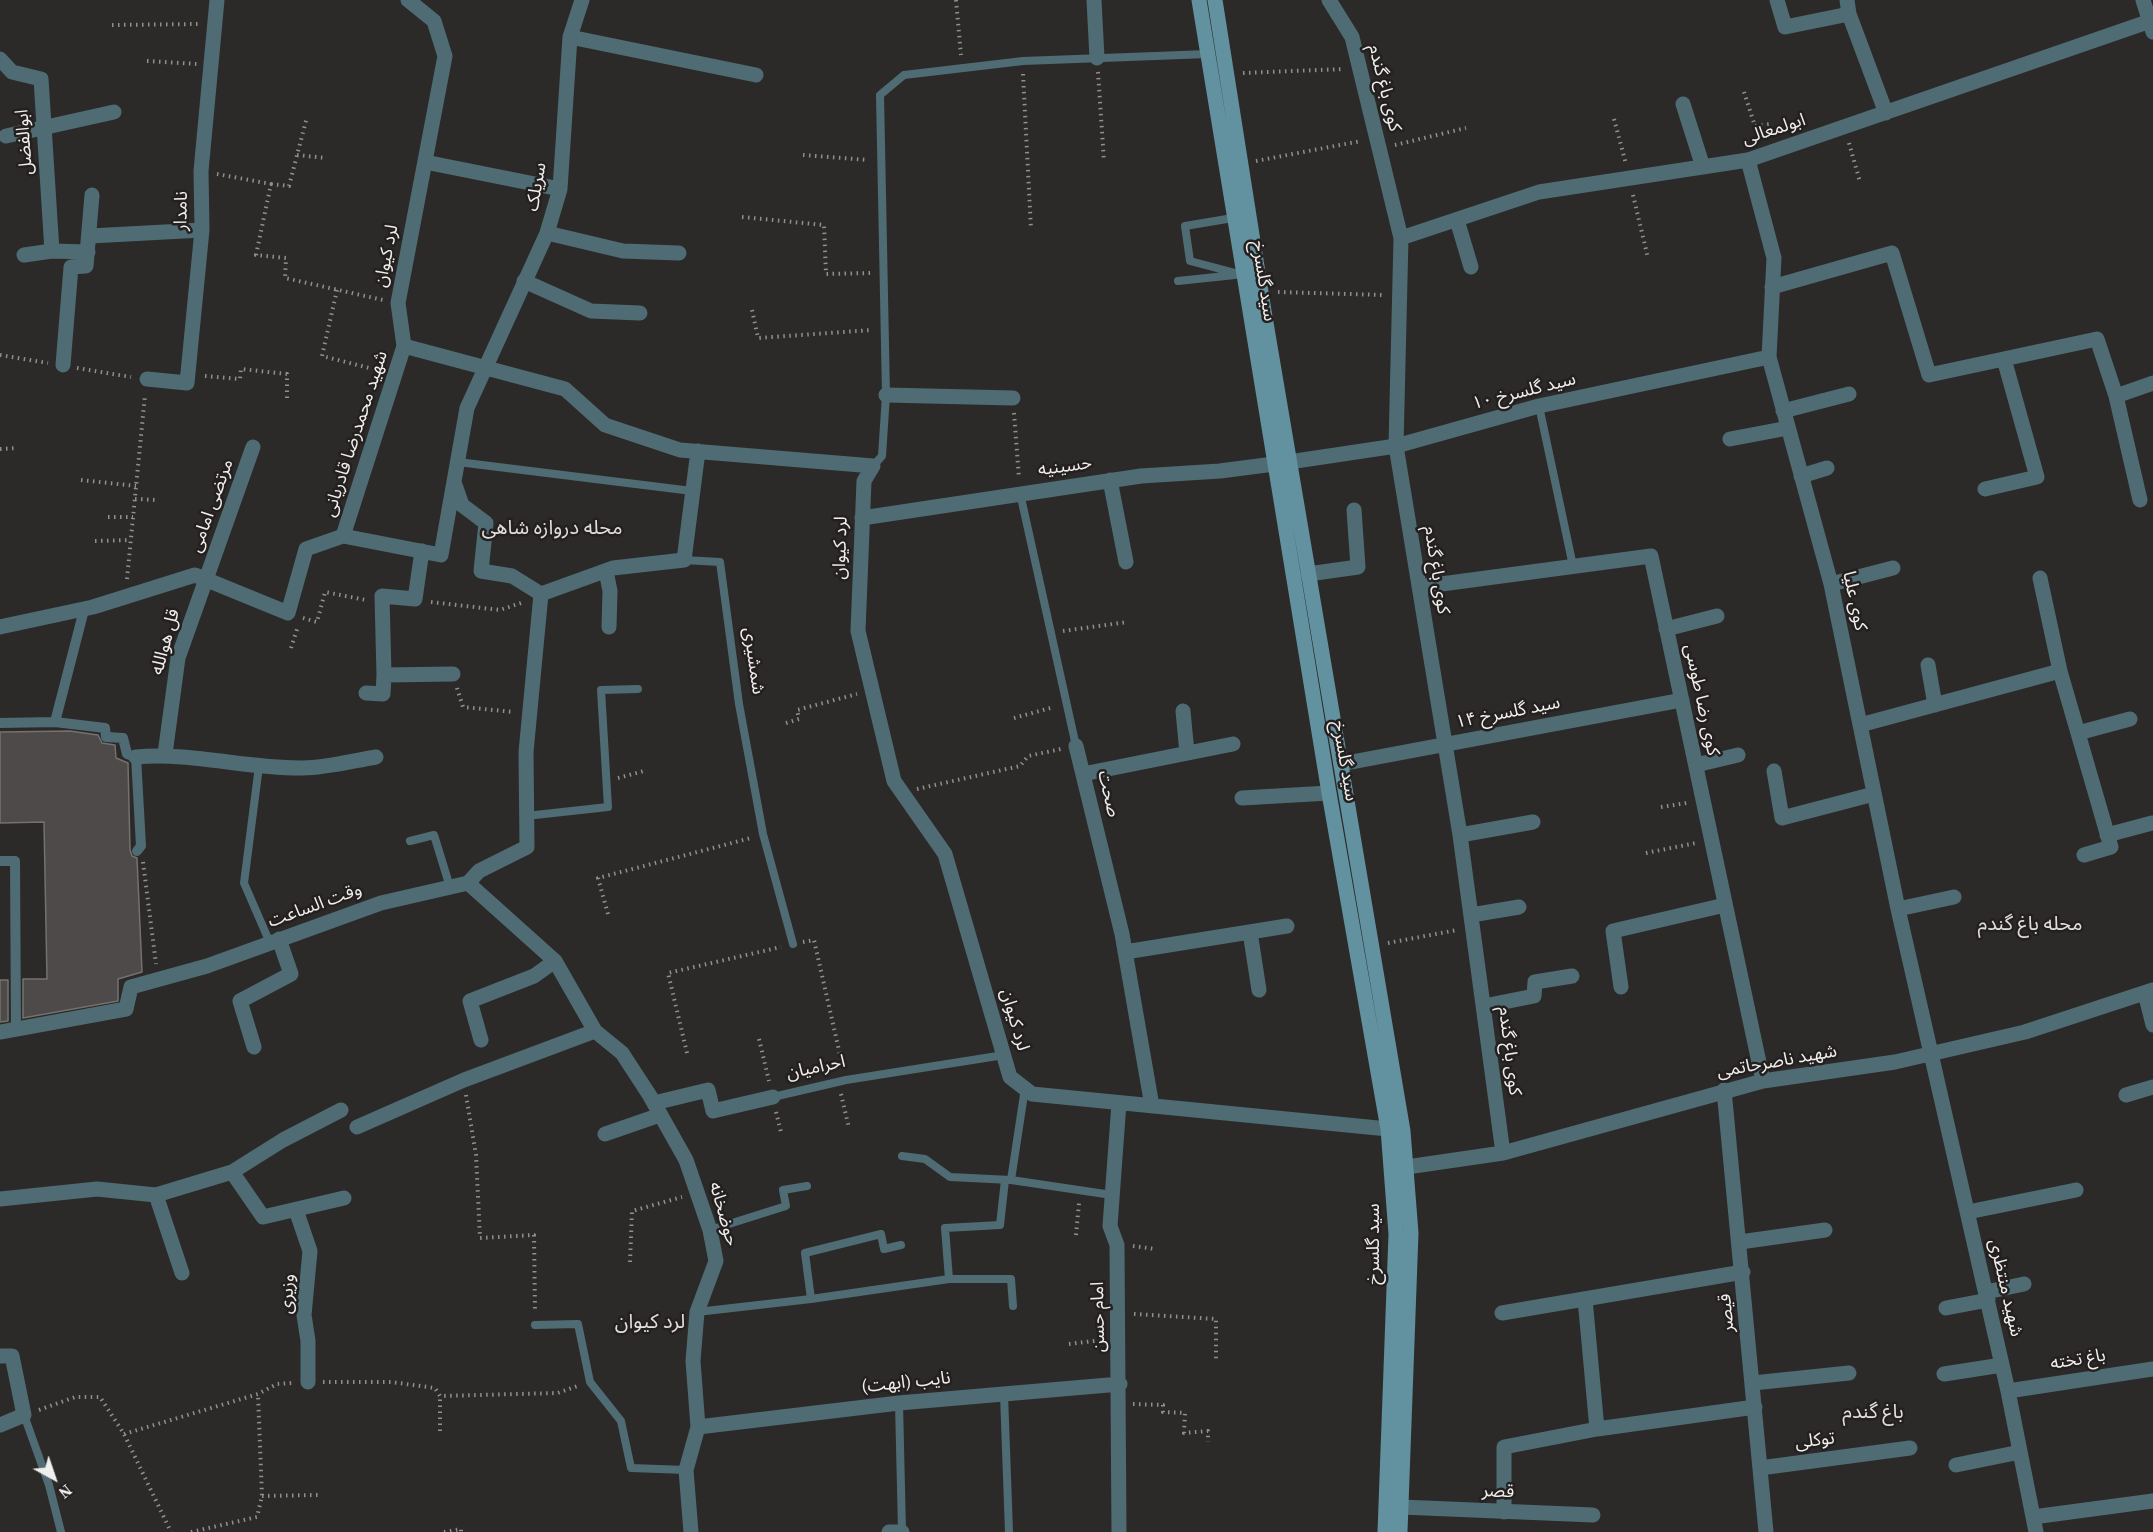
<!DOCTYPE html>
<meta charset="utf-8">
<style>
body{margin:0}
#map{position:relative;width:2153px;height:1532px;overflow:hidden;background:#2c2a28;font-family:"Source Serif 4",serif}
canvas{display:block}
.north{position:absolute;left:24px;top:1448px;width:60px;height:60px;-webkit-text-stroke:4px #23201f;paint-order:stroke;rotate:140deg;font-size:16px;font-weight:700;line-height:24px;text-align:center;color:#f1efee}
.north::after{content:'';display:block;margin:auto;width:21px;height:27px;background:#f1efee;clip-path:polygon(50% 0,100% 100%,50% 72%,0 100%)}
</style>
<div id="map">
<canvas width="2153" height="1532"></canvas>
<div class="north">N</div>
</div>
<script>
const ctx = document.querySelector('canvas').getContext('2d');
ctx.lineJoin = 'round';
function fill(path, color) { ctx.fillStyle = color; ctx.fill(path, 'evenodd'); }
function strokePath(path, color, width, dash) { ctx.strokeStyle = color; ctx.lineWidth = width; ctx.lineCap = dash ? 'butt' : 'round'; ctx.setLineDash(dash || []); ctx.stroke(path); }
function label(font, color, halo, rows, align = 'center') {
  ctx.font = font + ' "Source Serif 4","Noto Sans Arabic",serif'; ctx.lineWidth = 5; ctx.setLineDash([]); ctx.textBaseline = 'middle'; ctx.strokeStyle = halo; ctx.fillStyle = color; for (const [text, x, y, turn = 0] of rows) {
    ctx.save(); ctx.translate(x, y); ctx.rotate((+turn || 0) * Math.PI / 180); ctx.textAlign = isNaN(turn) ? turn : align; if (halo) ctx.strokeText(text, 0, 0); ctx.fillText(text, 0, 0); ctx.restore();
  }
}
const building = new Path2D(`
 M70,731L98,735L102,743L115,745L116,758L128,763L130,850L132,856L137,858L142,972L118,979V1001L23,1018V979H47L44,822L0,823V732Z
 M0,980H8V1021L0,1022Z`);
fill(building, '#4d4a49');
strokePath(building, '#74716f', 1.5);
strokePath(new Path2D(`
 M956,0L961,55
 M112,25L200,24
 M147,61L197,64
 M1098,72L1104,161
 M1243,73L1344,69
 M1023,74L1031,229
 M1744,92L1755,126L1770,124L1773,135
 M1614,119L1626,164
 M1849,143L1860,182
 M1395,145L1466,128
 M297,155L326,158
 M803,155L868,160
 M1256,161L1361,141
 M217,174L271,184L256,255L286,258L285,278L383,300
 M271,184L289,186L307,117
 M1633,195L1648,258
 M742,217L824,225L826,274L871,273
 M337,290L322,356L381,371
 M1278,292L1384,295
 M752,310L758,338L872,330
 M0,355L48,363
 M77,368L131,377
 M205,376L240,379L241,369L287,374V398
 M1014,413L1019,478
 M0,449L17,448
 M81,480L136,486
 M135,499L156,500
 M108,517H133
 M95,541L131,540
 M127,579L145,395
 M431,602L500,610L524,602
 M303,618L317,622L325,592L366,600
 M1063,631L1127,622
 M291,648L298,626
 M457,688L463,707L514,712
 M1014,718L1054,707
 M786,723L799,719L797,710L857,694
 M618,778L644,771
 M917,789L1020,766L1028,756L1061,749
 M1661,807L1687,803
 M1646,853L1696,843
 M143,862L156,964
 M608,914L598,878L751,838
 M803,942L814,940L843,1068
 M1388,943L1457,930
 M759,1039L769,1081
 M687,1053L668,973L781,947
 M841,1094L849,1128
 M466,1095L476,1155L480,1238L534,1235L535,1312
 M776,1112L781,1132
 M1076,1235L1079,1203
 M1133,1246L1155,1249
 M630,1262L632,1211L682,1197
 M1134,1314L1216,1319V1360
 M1069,1344L1102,1340
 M323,1382H391L435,1388L440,1396L558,1393L580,1385
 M1133,1404L1163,1405V1412L1185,1413L1184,1433L1208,1431V1442
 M39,1410L75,1397H100L124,1434L171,1532
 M440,1431V1396
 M124,1434L258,1394L277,1384L292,1383
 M262,1496L318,1495
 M191,1532L257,1517L262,1496L258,1394
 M444,1532L461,1529V1532`), '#92908f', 4, [1.5, 4.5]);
strokePath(new Path2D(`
 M1233,218L1185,226L1190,261L1243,275
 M1178,281L1235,275
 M1539,406L1573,566
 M458,462L692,491
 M873,466L882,456L886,395L880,95L904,75L1023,61L1208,54
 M1020,493L1076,746
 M684,560L720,562L739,704L763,834L793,944
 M259,766L244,883L270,943
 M526,816L608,807L601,690L638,689
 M410,841L434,835L450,887
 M773,1097L846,1080L1004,1055
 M902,1156L925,1159L950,1177L1011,1180L1112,1195
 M1011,1180L1025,1088
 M710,1230L786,1206L783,1190L807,1186
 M949,1279L945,1228L1000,1225L1005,1180
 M811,1299L805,1253L881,1234L884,1249L901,1245
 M697,1312L811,1299L949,1279H1011L1013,1306
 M535,1325L578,1324L590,1382L621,1421L631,1468L686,1470
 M1004,1394L1009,1532
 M899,1403L902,1531
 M24,1415L49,1485L61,1532`), '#4f6c75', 8);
strokePath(new Path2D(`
 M84,610L55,722L105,728L106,737L123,738L127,754L136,757L141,846L137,851
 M0,723L55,722
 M0,861H15L16,1030`), '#4f6c75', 10);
strokePath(new Path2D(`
 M1094,0L1097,58
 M1329,0L1352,37L1401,238L1396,446L1460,835L1503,1153
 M1777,0L1785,27L1849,14
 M1847,0L1849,14L1886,113
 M2143,0L2153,32
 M570,37L756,75
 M0,59L12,72L41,79L52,251
 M1683,104L1703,167
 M6,136L114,112
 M1748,160L1774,258L1769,357L1831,584L1898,909L2008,1391L2036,1532
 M425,162L560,189
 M1457,220L1471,267
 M547,233L623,251L679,253
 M90,236L202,230
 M1401,238L1539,192L1748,160L2153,20
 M24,255L52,251L88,252
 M524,281L591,311L640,313
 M1772,287L1892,253L1929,375L2097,339L2116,396L2153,383
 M404,346L565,389L605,425L680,450L873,466L864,481L858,631L894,781L945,854L1010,1077L1032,1094L1388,1129
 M63,365L71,267L86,266L92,195
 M147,379L187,383L202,230L201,171L217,0
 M886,395L1013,398
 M2116,396L2140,500
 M1783,411L1849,394
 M1730,439L1788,428
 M1289,462L1396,446L1539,406L1769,357
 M1801,476L1827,468
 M1110,480L1126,562
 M455,485L462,505L486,523L481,571L512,576L541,594
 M1985,489L2037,477L2004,359
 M862,518L1141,476L1220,471L1274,464
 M343,536L441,555L467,408L547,233L560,189L570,37L582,0
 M422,551L415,599L382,596L384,675L453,674
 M606,571L610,591L609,627
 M1308,574L1358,567L1354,510
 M2040,578L2060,671L2111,847L2084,855
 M1831,584L1893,568
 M1419,587L1651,556L1763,1081
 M541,594L613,568L684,560L698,451
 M0,627L93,607L195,575L288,613L306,549L343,536L404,346L398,303L445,56L434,21L408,0
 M1666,629L1717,616
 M1928,665L1935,705
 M366,693L383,694L384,675
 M1183,711L1187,753
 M1860,725L2060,671
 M2078,733L2130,719
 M1076,746L1122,934L1152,1106
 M165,754L178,658L253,447
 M136,757C192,752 247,769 303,768C326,768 352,761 376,757
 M1341,764L1682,700
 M1696,765L1738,755
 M1774,771L1782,818L1874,794
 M1083,774L1233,744
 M1242,798L1329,793
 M1460,835L1533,822
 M2107,835L2152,823
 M468,883L479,871L527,847L526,752L541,594
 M1898,909L1954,897
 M1471,915L1519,907
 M1250,932L1259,990
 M1125,952L1287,926
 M1621,987L1613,931L1725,905
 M2145,993L2153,1025
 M1484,1006L1534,996L1535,982L1572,976
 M0,1032L126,1009L131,987L207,966L381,903L468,883L555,961L595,1031L622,1053L650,1096L686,1160L710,1230L716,1261L697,1312L693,1361L698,1427L686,1470L691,1532
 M481,1040L470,1001L534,976L555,961
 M254,1047L240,1001L291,974L279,939
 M1724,1090L1766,1532
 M2126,1095L2153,1087
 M654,1103L708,1090L713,1111L773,1097
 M357,1127L464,1080L595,1031
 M605,1134L660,1115
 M1393,1169L1503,1153L1763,1081L1895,1062L2025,1032L2153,990
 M232,1172L263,1217L344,1198
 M156,1195L182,1273
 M0,1199L97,1189L156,1195L232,1172L283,1140L341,1110
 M296,1210L310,1251L304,1315L308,1341V1382
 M1968,1212L2076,1190
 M1740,1242L1825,1230
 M1986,1292L2024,1284
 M1585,1299L1597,1429
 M1946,1308L1988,1300
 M1502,1313L1743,1272
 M0,1356H12L24,1415L0,1425
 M1944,1374L2002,1365
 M1753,1383L1849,1373
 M2008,1391L2153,1369
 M698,1427L899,1403L1120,1384
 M1956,1465L2020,1452
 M1760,1468L1910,1448
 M1401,1507L1593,1515
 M1504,1512V1447L1597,1429L1755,1407
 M2033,1517L2153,1501
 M889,1532H902
 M1119,1532L1117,1245L1110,1226L1119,1103`), '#4f6c75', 15);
strokePath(new Path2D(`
 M1199,0L1329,793L1388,1129L1396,1234L1385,1532
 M1215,0L1264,311L1403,1131L1411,1233L1400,1532`), '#6291a0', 15);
label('18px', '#f1efee', '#23201f', [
 ["کوی باغ گندم",1384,88,76],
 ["ابولمعالی",1774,130,-18],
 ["ابوالفضل",25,142,-94],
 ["سریلک",537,187,-80],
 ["نامدار",182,211,-89],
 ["لرد کیوان",387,256,-79],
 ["سید گلسرخ",1263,281,81],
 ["سید گلسرخ ۱۰",1524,392,-14],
 ["شهید محمدرضا قادریانی",356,434,-72],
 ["حسینیه",1065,467,-8],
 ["مرتضی امامی",212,506,-70],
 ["لرد کیوان",841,548,-88],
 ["کوی باغ گندم",1436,570,81],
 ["کوی علیا",1854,601,78],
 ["قل هوالله",166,642,-75],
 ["شمشیری",753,661,82],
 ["کوی رضا طوسی",1701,700,78],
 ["سید گلسرخ ۱۴",1508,713,-11],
 ["سید گلسرخ",1344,761,80],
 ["صحت",1108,794,77],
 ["وقت الساعت",315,906,-20],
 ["لرد کیوان",1014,1020,74],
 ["کوی باغ گندم",1509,1051,83],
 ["شهید ناصرحاتمی",1777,1062,-10],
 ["احرامیان",816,1068,-12],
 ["حوضخانه",723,1214,74],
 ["سید گلسرخ",1374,1244,-90],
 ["شهید منتظری",2005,1288,77],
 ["وزیری",288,1294,-87],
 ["قیصر",1727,1313,-95],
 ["امام حسن",1099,1317,-91],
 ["باغ تخته",2078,1360,-9],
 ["نایب (ابهت)",906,1383,-6],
 ["توکلی",1815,1441,-7],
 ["قصر",1498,1492,2]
]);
label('20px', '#e1dedc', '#23201f', [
 ["محله دروازه شاهی",552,529],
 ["محله باغ گندم",2030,925],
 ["لرد کیوان",650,1323],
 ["باغ گندم",1873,1413]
]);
</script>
